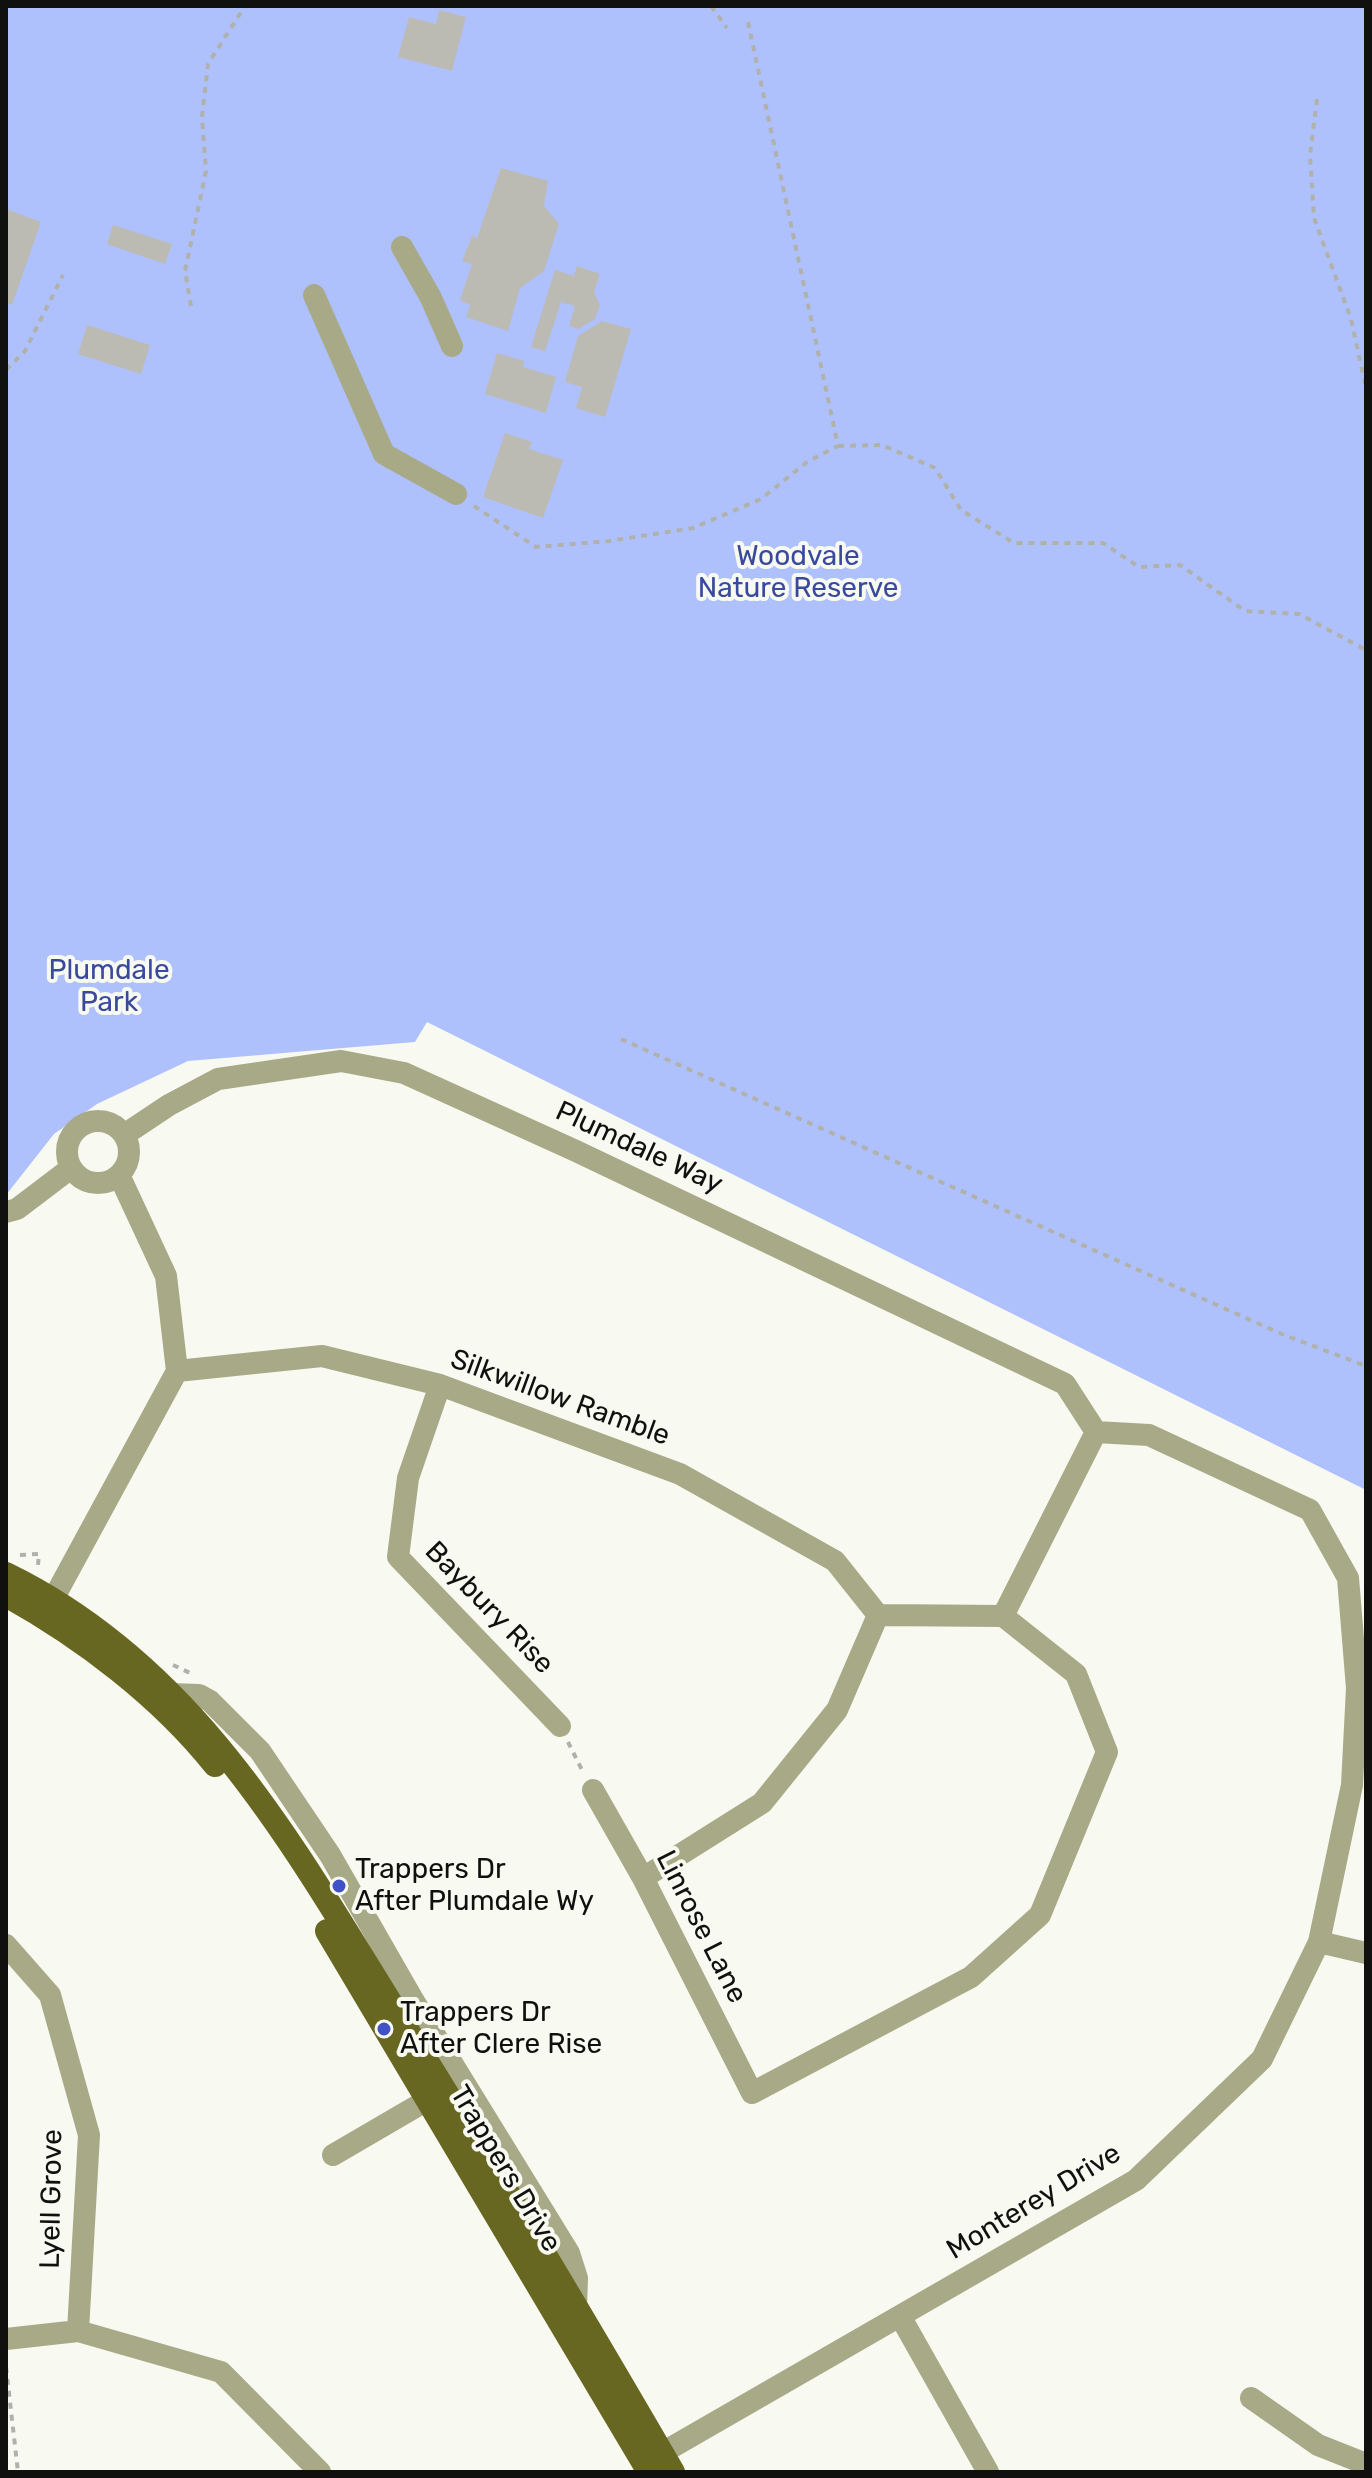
<!DOCTYPE html>
<style>
body{margin:0}
#map{position:relative;width:1372px;height:2478px;overflow:hidden;background:#f8f9f1;font-family:Rubik,sans-serif}
canvas{display:block}
.frame{position:absolute;inset:0;border:8px solid #10100e;pointer-events:none}
</style>
<div id="map">
<canvas width="1372" height="2478"></canvas>
<div class="frame"></div>
</div>
<script>
const ctx = document.querySelector('canvas').getContext('2d');
ctx.lineJoin = 'round';
function fill(path, color) { ctx.fillStyle = color; ctx.fill(path, 'evenodd'); }
function strokePath(path, color, width, dash) { ctx.strokeStyle = color; ctx.lineWidth = width; ctx.lineCap = dash ? 'butt' : 'round'; ctx.setLineDash(dash || []); ctx.stroke(path); }
function label(font, color, halo, rows, align = 'center') {
  ctx.font = font + ' Rubik,sans-serif'; ctx.lineWidth = 8; ctx.setLineDash([]); ctx.textBaseline = 'middle'; ctx.strokeStyle = halo; ctx.fillStyle = color; for (const [text, x, y, turn = 0] of rows) {
    ctx.save(); ctx.translate(x, y); ctx.rotate((+turn || 0) * Math.PI / 180); ctx.textAlign = isNaN(turn) ? turn : align; if (halo) ctx.strokeText(text, 0, 0); ctx.fillText(text, 0, 0); ctx.restore();
  }
}
fill(new Path2D(`
 M6,6H1366V1490L427,1022L415,1042L188,1061L97,1104L54,1134L6,1195Z`), '#afc1fd');
fill(new Path2D(`
 M439,10L466,17L452,71L398,57L409,17L436,24Z
 M501,168L548,181L544,206L559,224L544,271L520,288L508,331L466,317L470,305L460,300L472,264L462,261L472,236L477,238Z
 M6,209L41,222L12,305L6,303Z
 M113,225L172,244L165,264L107,244Z
 M577,266L600,274L594,292L600,305L595,319L579,329L569,326L575,306L561,302L545,351L531,347L555,270L574,276Z
 M602,321L631,329L605,417L576,408L582,387L565,382L578,336Z
 M87,325L150,345L141,374L78,354Z
 M497,353L524,361L523,367L556,377L546,413L485,394Z
 M505,433L532,442L529,449L563,460L543,518L483,497Z`), '#bbbbb4');
strokePath(new Path2D(`
 M711,6L727,28
 M1317,99L1310,155L1314,218L1351,319L1366,388
 M191,306L185,271L206,171L202,117L208,64L245,6
 M6,370L25,351L63,275
 M838,446L882,445L935,468L961,510L1014,543H1103L1139,567L1180,565L1245,611L1299,614L1366,650
 M474,506L536,547L609,541L693,528L761,499L807,462L838,446L748,22
 M621,1039L1284,1335L1366,1366
 M20,1555L39,1554L38,1565
 M173,1665L190,1673
 M568,1742L584,1774
 M6,2367L18,2472`), '#b0b1ab', 4, [6, 6]);
strokePath(new Path2D(`
 M402,247L431,298L452,346
 M314,295L384,454L456,494
 M67 1152a31 31 0 1 1 62 0a31 31 0 1 1-62 0Z
 M124,1135L169,1105L218,1079L341,1061L404,1073L576,1151L1065,1384L1096,1432
 M6,1212L17,1209L71,1168
 M177,1371L322,1356L440,1385L680,1474L835,1561L878,1615
 M440,1385L408,1478L398,1557L560,1726
 M44,1616L177,1371L166,1276L119,1175
 M171,1694L199,1695L210,1701L260,1751L330,1855L412,1998L569,2253L577,2278L576,2308
 M593,1790L643,1878L752,2093L971,1977L1040,1915L1107,1752L1076,1674L1003,1616
 M643,1878L762,1803L837,1710L878,1615L1003,1616
 M1319,1942L1366,1953
 M6,1945L50,1995L89,2135L78,2331
 M333,2155L429,2099
 M900,2316L988,2472
 M6,2339L78,2331L221,2372L320,2472
 M1251,2398L1318,2445L1366,2464
 M648,2461L1136,2180L1262,2059L1319,1942L1352,1785L1357,1688L1348,1578L1310,1510L1149,1435L1096,1432L1003,1616`), '#a8a986', 22);
strokePath(new Path2D(`
 M6,1574C201,1669 298,1855 408,2031C499,2176 587,2324 673,2472
 M6,1595C83,1638 160,1696 215,1765
 M327,1931L649,2472`), '#676721', 24);
for (const [x, y, r, color] of [
 [339,1886,8,"#4052c6"],
 [384,2029,8,"#4052c6"]
]) { const dot = new Path2D(); dot.arc(x, y, r, 0, 2 * Math.PI); ctx.fillStyle = color; ctx.fill(dot); strokePath(dot, '#f8f9f1', 3); }
label('28px', '#39499d', '#f8f9f1', [
 ["Woodvale",798,557],
 ["Nature Reserve",798,589],
 ["Plumdale",109,971],
 ["Park",109,1003]
]);
label('28px', '#10100e', '#f8f9f1', [
 ["Plumdale Way",639,1148,25],
 ["Silkwillow Ramble",560,1398,20],
 ["Baybury Rise",489,1608,46],
 ["Linrose Lane",701,1927,63],
 ["Trappers Drive",505,2169,59],
 ["Lyell Grove",52,2199,-89],
 ["Monterey Drive",1034,2202,-31]
]);
label('28px', '#10100e', '#f8f9f1', [
 ["Trappers Dr",355,1870],
 ["After Plumdale Wy",355,1902],
 ["Trappers Dr",400,2013],
 ["After Clere Rise",400,2045]
], 'left');
</script>
